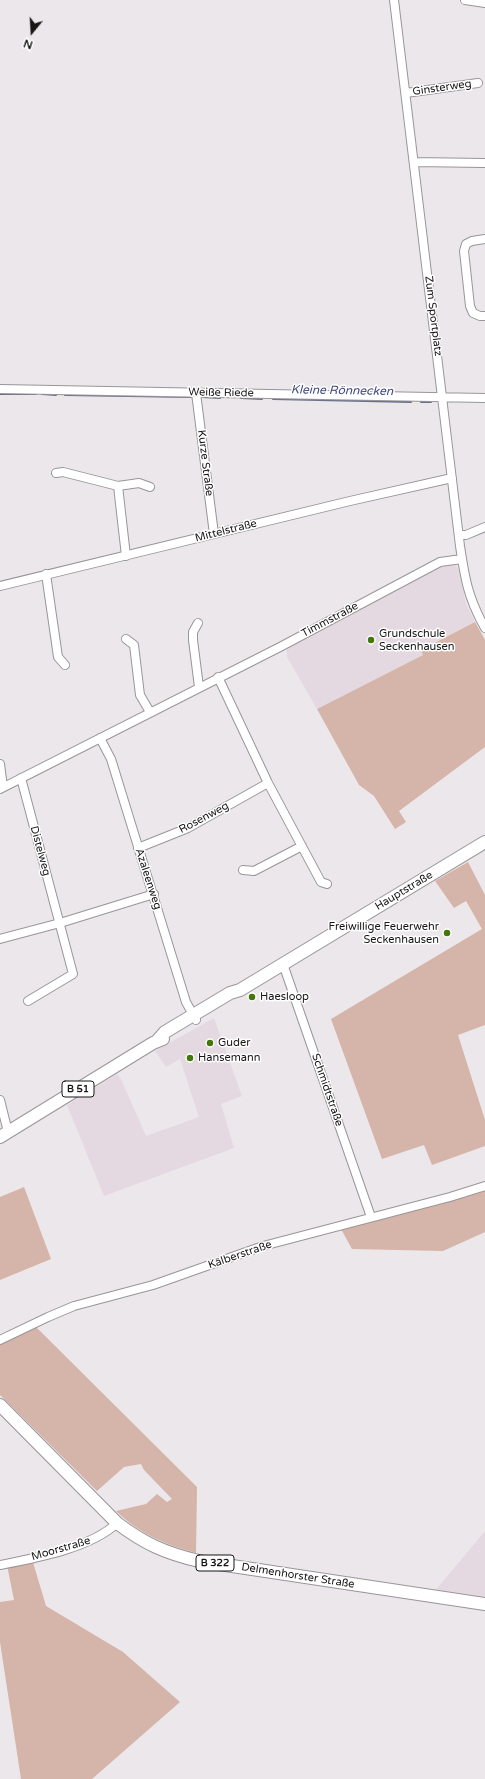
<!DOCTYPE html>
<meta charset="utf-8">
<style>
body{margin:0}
#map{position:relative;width:485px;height:1779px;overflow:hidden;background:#ece7ea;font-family:"Varela Round",sans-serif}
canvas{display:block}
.north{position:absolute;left:12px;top:12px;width:40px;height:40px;-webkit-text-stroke:3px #fff;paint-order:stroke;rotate:198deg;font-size:11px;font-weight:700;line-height:16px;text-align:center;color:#171516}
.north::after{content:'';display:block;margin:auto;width:14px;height:18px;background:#171516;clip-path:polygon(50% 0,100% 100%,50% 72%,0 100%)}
</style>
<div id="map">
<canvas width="485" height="1779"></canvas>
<div class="north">N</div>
</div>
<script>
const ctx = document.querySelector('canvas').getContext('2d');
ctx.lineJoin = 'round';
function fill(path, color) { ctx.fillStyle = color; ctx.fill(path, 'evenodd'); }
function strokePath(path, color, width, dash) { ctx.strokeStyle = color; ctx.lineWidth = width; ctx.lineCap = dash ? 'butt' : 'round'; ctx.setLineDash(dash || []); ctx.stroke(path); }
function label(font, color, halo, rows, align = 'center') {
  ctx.font = font + ' "Varela Round",sans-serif'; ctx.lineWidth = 3; ctx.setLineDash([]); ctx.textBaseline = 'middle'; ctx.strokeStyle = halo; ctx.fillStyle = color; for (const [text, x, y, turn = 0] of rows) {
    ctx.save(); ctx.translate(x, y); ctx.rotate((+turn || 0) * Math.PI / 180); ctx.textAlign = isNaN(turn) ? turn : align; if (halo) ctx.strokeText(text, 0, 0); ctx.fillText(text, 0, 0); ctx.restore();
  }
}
fill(new Path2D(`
 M450,563L456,566L459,570L466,604L475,622L421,650L423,655L317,709L287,657V647L445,564Z
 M214,1018L242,1096L221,1104L234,1148L104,1196L67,1105L117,1074L121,1079L146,1136L199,1117L180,1059L166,1067L155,1051Z
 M485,1531V1599L434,1592Z`), '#e5d9e1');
fill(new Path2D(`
 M475,622L485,640V747L399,811L406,822L395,829L374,796L359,785L317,709L423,655L421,650Z
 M468,862L485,895V1025L458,1035L485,1120V1146L432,1165L424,1145L382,1159L331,1019L482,929L466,901L454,908L435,881Z
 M24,1187L51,1259L0,1280V1197Z
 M485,1189V1232L443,1251L352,1249L341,1229L455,1200Z
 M36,1327L197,1487L196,1553C164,1544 140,1534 116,1511L146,1504L157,1494L167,1502L172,1499L144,1470L141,1464L124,1467L97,1491L0,1395V1344Z
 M32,1559L46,1606L123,1652L180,1702L92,1779H21L0,1642V1602L14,1600L7,1565Z`), '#d5b4a9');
strokePath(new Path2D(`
 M0,394H36
 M42,394L56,395
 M65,395L191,397
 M202,397L220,398
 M241,398L262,399
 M273,399L411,402
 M421,402H431`), '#6b708c', 2);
const minor = new Path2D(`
 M394,0L460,546C465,579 468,598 485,628
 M465,0L485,3
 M406,93L478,83
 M414,162L485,163
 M485,239L472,241L466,244L464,251L470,306L473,313L480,316H485
 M0,389L485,398
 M196,393L214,534
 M56,473L63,472L118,486
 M459,535H466L485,527
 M126,556L118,486L139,483L150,487
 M46,574L58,657L65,665
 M0,586L350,501L452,478
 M198,623L193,632V640L199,687
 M126,639L134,645L140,695L150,712
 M218,677L268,783L321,882L327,884
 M100,738L111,759L186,1002L196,1020
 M0,764L3,787
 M21,778L73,974L28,1001
 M0,789L280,647L440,562L462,559
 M138,848L188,828L268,783
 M243,870L254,871L302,846
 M0,939L60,923L154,894
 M283,964L371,1217
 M0,1100L8,1132
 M0,1340L48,1317L74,1306L153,1285L263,1246L450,1197L485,1186
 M0,1565C36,1558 91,1548 117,1523`);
const primary = new Path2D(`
 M157,1041L165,1032L230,993L240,990L485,842
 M0,1137L153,1043L163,1039
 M0,1405L117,1523C145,1544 165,1553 199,1561L485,1604`);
strokePath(minor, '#999598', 10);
strokePath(primary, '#999598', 14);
strokePath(minor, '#fff', 8);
strokePath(primary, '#fff', 12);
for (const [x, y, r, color] of [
 [371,640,4,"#42780a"],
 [447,933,4,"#42780a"],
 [252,997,4,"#42780a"],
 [210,1043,4,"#42780a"],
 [190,1058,4,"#42780a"]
]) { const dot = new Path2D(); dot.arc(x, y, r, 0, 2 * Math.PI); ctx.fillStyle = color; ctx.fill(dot); strokePath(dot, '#fff', 1.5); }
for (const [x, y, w] of [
 [78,1089,32],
 [215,1563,38]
]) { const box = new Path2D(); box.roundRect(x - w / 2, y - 8, w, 16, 3); ctx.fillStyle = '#fff'; ctx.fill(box); strokePath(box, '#171516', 1); }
label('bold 10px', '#171516', null, [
 ["B 51",78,1089],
 ["B 322",215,1563]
]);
label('11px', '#171516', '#fff', [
 ["Ginsterweg",442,88,-8],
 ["Zum Sportplatz",433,316,83],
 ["Weiße Riede",221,393,1],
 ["Kurze Straße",205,463,83],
 ["Mittelstraße",226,531,-14],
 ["Timmstraße",330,620,-28],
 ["Rosenweg",204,818,-28],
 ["Distelweg",40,851,75],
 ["Azaleenweg",148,879,72],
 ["Hauptstraße",404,891,-31],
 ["Schmidtstraße",327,1090,71],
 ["Kälberstraße",240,1255,-19],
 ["Moorstraße",61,1549,-16],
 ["Delmenhorster Straße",298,1576,9]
]);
label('11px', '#171516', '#fff', [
 ["Grundschule",379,634],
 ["Seckenhausen",379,647],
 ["Freiwillige Feuerwehr",439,927,"right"],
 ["Seckenhausen",439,940,"right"],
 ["Haesloop",260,997],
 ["Guder",218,1043],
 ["Hansemann",198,1058]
], 'left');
label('italic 12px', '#40497e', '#fff', [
 ["Kleine Rönnecken",342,391,1]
]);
</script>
